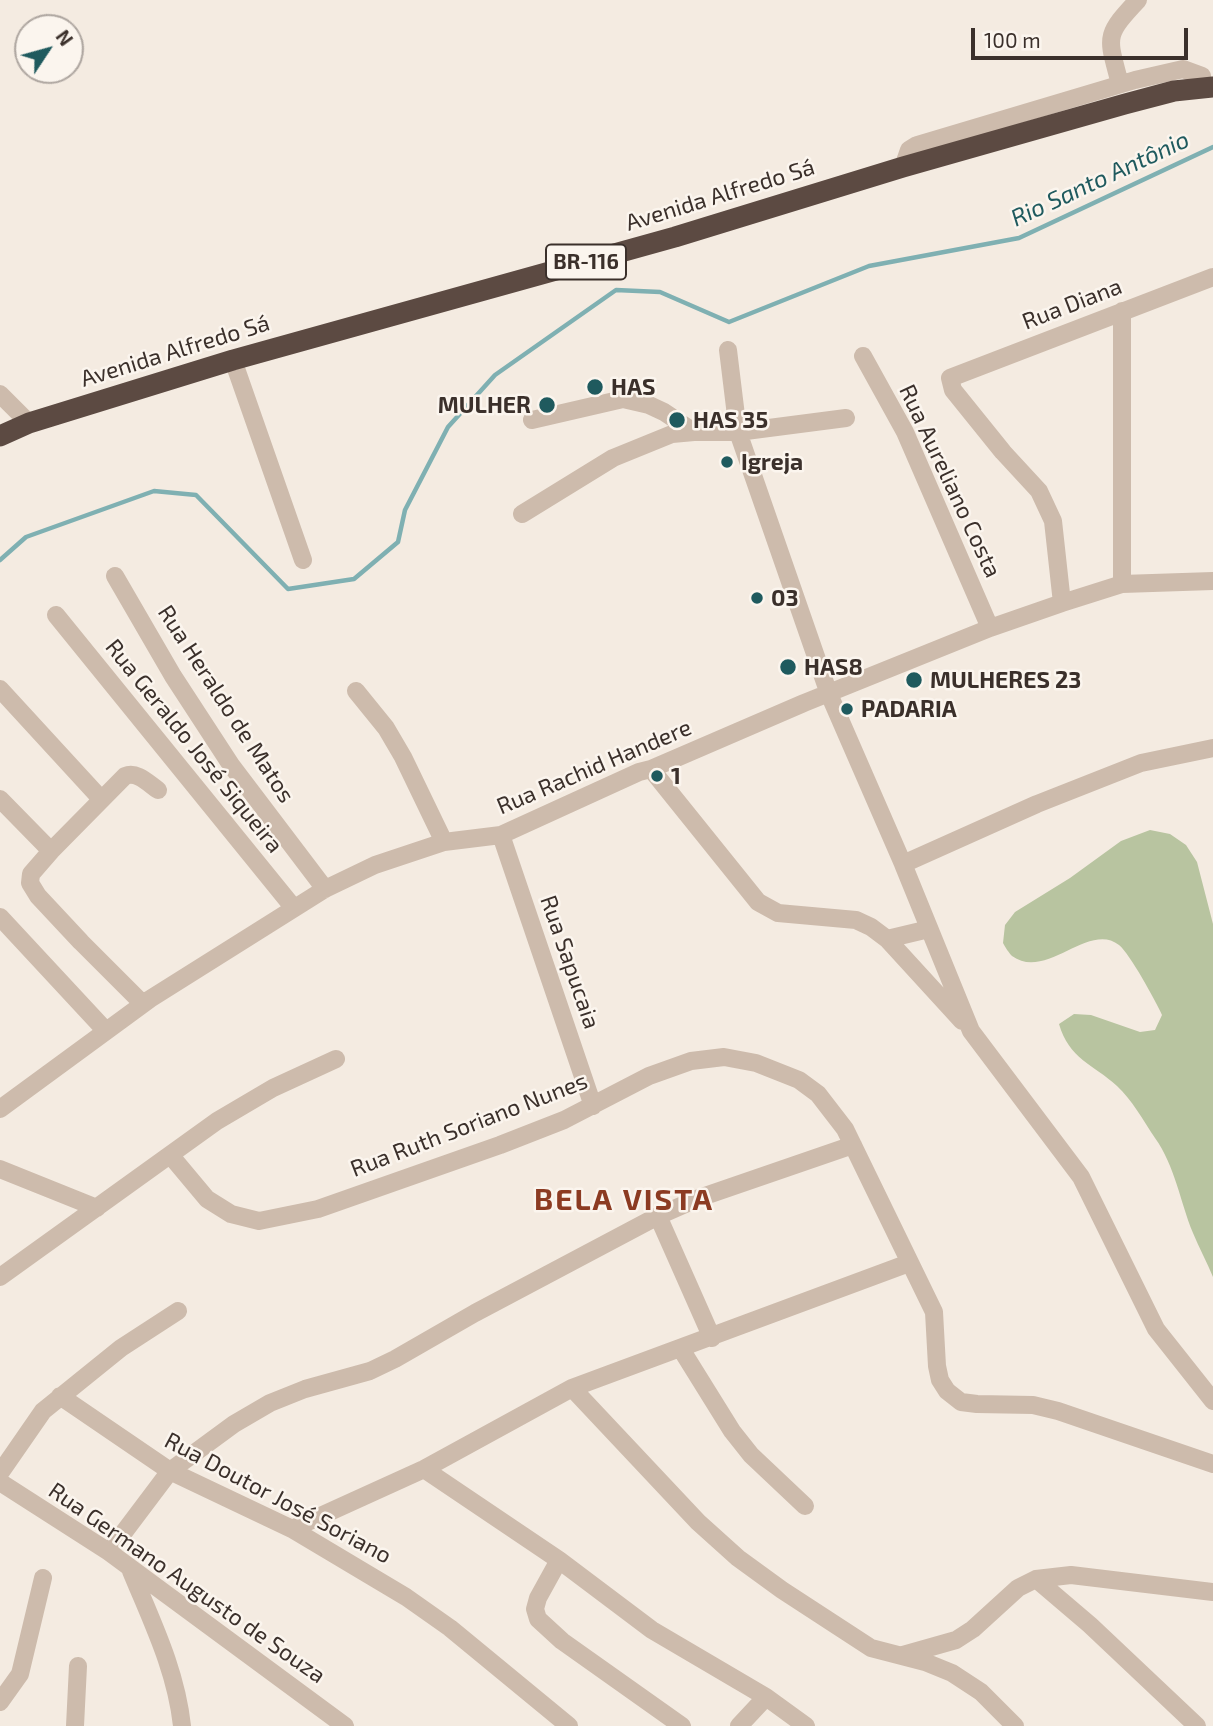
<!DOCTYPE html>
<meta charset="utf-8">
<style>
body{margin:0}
#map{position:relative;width:1213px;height:1726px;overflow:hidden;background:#f4ebe1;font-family:"Exo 2",sans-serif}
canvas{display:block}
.north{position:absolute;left:14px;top:14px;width:70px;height:70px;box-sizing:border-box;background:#fbf5ee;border:2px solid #aea6a0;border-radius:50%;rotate:54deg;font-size:19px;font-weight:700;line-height:28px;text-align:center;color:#3b302b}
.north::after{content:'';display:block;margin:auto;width:24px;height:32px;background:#1f5a5e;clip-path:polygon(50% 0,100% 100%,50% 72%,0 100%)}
.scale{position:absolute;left:971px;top:28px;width:217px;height:32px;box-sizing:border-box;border:4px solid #3b302b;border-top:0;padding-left:9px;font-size:21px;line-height:24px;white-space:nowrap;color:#3b302b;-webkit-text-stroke:5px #fbf5ee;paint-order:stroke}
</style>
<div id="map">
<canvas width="1213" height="1726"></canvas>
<div class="north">N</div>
<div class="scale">100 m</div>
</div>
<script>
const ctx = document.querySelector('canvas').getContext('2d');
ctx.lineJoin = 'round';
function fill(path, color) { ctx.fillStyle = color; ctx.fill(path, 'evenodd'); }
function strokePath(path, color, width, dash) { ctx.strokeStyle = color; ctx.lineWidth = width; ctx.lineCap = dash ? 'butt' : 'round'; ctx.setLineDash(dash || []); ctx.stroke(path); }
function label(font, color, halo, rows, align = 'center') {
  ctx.font = font + ' "Exo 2",sans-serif'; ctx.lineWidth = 5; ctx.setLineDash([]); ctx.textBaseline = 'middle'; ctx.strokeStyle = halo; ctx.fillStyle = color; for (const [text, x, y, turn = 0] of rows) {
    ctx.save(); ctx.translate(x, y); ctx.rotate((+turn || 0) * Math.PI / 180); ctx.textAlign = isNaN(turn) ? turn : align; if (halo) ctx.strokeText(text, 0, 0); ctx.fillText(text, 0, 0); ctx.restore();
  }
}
fill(new Path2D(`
 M1150,830L1170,834L1186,845L1197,862L1213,924V1277C1207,1262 1199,1248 1193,1233C1180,1201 1175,1166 1155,1138C1143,1120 1132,1100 1117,1086C1093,1064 1069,1059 1059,1024L1074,1014L1091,1015L1140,1032L1155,1030L1162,1015C1155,1000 1130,954 1119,945C1089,921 1046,981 1012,956C1009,953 1005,947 1003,943L1005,925L1015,912L1070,878L1121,841Z`), '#b8c4a0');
strokePath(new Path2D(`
 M0,560L26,537L154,491L196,495L288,589L354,579L398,542L405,510L448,427L495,375L616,290L660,292L729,322L869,266L1019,238L1213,147`), '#7fb0b2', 4.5);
strokePath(new Path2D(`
 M1120,84C1108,37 1103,37 1138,0
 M903,167L909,150L917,145L1135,80L1183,69L1202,76
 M1122,311V584
 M728,350L738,432L829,694L903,864L971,1031L1081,1177L1156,1329L1213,1401
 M863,356L905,432L990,628
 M233,360L303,560
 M0,394L29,423
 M532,420L623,399L649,405L664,412L694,432
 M522,514L613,458L672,434L694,432H738L846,418
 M115,576L173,676L231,765L325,889
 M1062,603L1053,521L1039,491L1003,452L953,390L950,378L1213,277
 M56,615L293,907
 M0,689L101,799
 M356,691L386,728L403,757L444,842
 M651,769L758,902L778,913L856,920L871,927L887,939L929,929
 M0,799L51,851
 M501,835L593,1106
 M903,864L1037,804L1141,763L1213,748
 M0,917L105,1030
 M887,939L962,1021
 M143,1004L81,942L38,896L30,883L31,874L51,851L125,776C137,771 148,783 158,790
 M0,1109L150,999L325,889L375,865L444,842L501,835L639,772L651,769L804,703L990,628L1062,603L1122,584L1213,581
 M171,1156L207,1199L231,1214L259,1221L318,1209L500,1145L564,1120L649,1076L691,1061L724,1057L756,1063L799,1080L818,1094L845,1129L934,1312L937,1366L940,1380L947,1391L961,1402L977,1404L1033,1405L1058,1411L1213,1464
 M0,1169L97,1208
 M658,1216L712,1338
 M0,1277L217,1121L273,1088L336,1059
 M681,1349L732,1431L751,1455L805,1506
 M572,1388L698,1522L738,1558L782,1590L871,1648L925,1662L952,1673L981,1692L1015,1726
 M60,1396L170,1471L292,1529L406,1597L450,1628L569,1726
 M424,1469L559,1560L652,1630L766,1697L806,1726
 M0,1473L43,1411L121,1348L178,1311
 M0,1482L109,1552L345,1726
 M292,1529L424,1469L572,1388L909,1263
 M109,1552L170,1471L234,1424L270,1403L305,1389L370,1371L395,1359L475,1313L658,1216L699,1198L853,1145
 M559,1560L538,1598L535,1609L538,1619L562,1641L682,1726
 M131,1571C152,1622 176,1670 182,1726
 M1036,1579L1090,1625L1197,1726
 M903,1655L956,1640L973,1629L1018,1588L1036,1579L1071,1575L1213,1592
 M0,1702L20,1674L43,1578
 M75,1726L78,1666
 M739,1726L766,1697`), '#cdbbac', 18);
strokePath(new Path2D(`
 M0,436L29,423L233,360L675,237L903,167L1125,104L1174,91L1213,87`), '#5c4a42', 21);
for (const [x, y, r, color] of [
 [595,387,9,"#1f5a5e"],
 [547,405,9,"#1f5a5e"],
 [677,420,9,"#1f5a5e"],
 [727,462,7,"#1f5a5e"],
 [757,598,7,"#1f5a5e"],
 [788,667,9,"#1f5a5e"],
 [914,680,9,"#1f5a5e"],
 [847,709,7,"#1f5a5e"],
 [657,776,7,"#1f5a5e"]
]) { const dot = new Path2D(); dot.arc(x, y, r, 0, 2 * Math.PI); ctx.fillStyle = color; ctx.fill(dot); strokePath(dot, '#fbf5ee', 2.5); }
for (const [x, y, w] of [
 [586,262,80]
]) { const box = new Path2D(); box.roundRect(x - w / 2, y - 17.5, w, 35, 5); ctx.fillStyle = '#fbf5ee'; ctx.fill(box); strokePath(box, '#3b302b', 2); }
label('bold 21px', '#3b302b', null, [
 ["BR-116",586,262]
]);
label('23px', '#3b302b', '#fbf5ee', [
 ["Avenida Alfredo Sá",720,195,-17],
 ["Rua Diana",1072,304,-21],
 ["Avenida Alfredo Sá",175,351,-17],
 ["Rua Aureliano Costa",950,481,65],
 ["Rua Heraldo de Matos",226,704,57],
 ["Rua Geraldo José Siqueira",194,746,51],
 ["Rua Rachid Handere",594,767,-23],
 ["Rua Sapucaia",570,962,71],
 ["Rua Ruth Soriano Nunes",469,1125,-21],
 ["Rua Doutor José Soriano",278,1498,28],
 ["Rua Germano Augusto de Souza",187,1583,35]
]);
label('bold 23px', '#3b302b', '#fbf5ee', [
 ["HAS",611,387],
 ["MULHER",531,405,"right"],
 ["HAS 35",693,420],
 ["Igreja",741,462],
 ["03",771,598],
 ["HAS8",804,667],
 ["MULHERES 23",930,680],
 ["PADARIA",861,709],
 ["1",671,776]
], 'left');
label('italic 24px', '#1f5a5e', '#fbf5ee', [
 ["Rio Santo Antônio",1100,179,-25]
]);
ctx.letterSpacing = '2px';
label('bold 30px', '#8c3b22', '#fbf5ee', [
 ["BELA VISTA",624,1200]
]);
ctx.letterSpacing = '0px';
</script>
